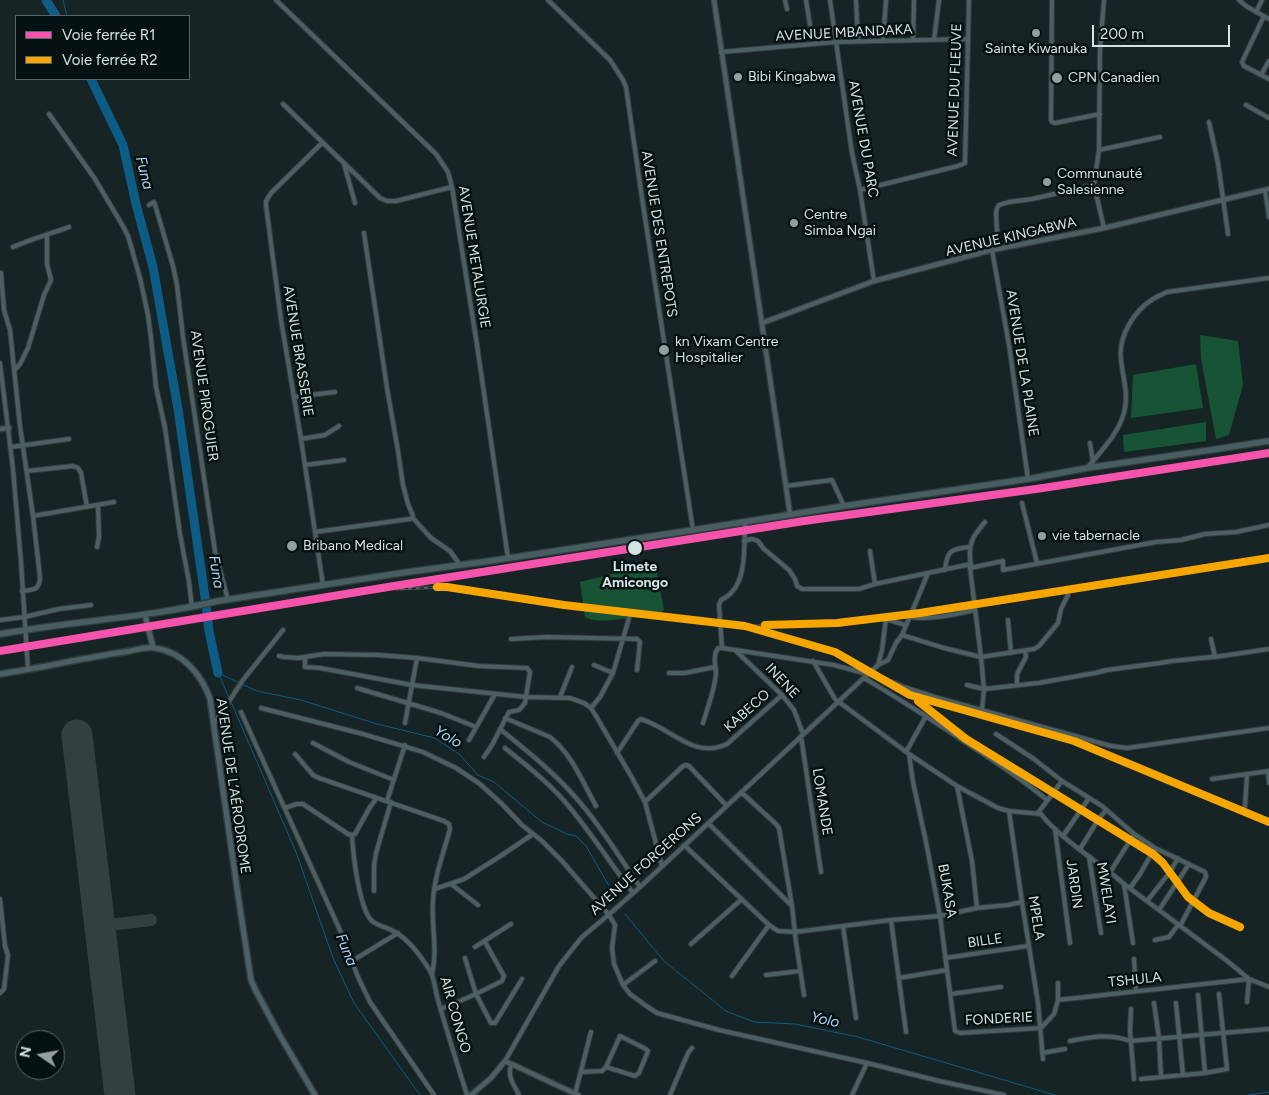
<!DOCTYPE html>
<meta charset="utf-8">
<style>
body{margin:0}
#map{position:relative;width:1269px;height:1095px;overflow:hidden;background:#162425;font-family:Figtree,sans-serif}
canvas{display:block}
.legend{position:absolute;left:15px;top:15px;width:175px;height:65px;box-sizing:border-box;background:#061111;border:1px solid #586565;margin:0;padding:6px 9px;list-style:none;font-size:15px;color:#d4e3e3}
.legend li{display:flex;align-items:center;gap:10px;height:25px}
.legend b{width:25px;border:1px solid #586565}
.north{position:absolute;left:15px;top:1030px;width:50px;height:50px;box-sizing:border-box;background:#061111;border:1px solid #586565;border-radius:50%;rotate:282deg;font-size:14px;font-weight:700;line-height:20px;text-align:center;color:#d4e3e3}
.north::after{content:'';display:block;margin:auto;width:18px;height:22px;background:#92a0a0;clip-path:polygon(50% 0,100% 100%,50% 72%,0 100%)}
.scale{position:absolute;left:1092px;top:25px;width:138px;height:22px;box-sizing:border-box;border:2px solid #d4e3e3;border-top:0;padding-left:6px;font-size:15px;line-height:18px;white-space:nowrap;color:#d4e3e3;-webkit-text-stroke:4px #061111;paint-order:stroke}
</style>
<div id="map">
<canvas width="1269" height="1095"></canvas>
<ul class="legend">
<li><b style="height:6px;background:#f653ac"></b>Voie ferrée R1</li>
<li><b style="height:6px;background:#f7a600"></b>Voie ferrée R2</li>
</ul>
<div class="north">N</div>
<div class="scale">200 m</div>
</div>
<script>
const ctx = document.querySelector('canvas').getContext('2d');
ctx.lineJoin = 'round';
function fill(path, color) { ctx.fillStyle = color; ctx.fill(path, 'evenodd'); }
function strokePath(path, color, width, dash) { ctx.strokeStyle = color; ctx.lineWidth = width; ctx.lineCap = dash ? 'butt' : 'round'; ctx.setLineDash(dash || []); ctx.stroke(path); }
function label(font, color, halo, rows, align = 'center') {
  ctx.font = font + ' Figtree,sans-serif'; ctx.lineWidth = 5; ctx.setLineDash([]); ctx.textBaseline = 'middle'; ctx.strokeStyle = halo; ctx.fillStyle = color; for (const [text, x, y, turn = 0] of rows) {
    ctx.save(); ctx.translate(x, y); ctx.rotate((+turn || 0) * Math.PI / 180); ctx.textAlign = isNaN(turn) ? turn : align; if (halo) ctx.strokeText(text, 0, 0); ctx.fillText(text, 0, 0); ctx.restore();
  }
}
fill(new Path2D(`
 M1200,335L1238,341L1243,385L1229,435L1216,439L1201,359Z
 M1196,364L1203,408L1131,418L1133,375Z
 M1206,422V441L1124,452L1123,435Z
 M655,563L664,610L660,613C643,615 598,626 585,617L580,582Z`), '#175436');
strokePath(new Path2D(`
 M63,0L67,16
 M218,673L257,691L301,700L377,724L435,738L459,754L478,775L494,782L542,822L567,834L576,836L586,846L616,898
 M219,674L229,698
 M231,702L296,852L333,958L354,1003L420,1095
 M625,914L664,961L726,1011L754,1022L795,1024L858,1037L1055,1095
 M1248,1095L1269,1092`), '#0d5c85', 1);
strokePath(new Path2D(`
 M46,0L56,16
 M91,79L123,145L136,204L153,267L178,409L206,604L209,631L218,673`), '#0d5c85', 9);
strokePath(new Path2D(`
 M100,926L151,920`), '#324042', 12);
strokePath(new Path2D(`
 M77,735L120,1095`), '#324042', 31);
const minor = new Path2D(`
 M276,0L436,154L448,172L452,187L477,345L508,558
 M548,0L610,60L623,80L626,87L642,198L693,530
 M785,0L787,9
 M806,0L810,25
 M830,0L852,153L860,190L874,281
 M856,0L858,41
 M1052,0L1051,120L1052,122L1055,123L1100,114
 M1104,0L1100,49L1099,150L1094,185L1104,228
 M1239,0L1246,6L1269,19
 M1256,12L1262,0
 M1264,16L1242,62L1244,66L1269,79
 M913,40L914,0
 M934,40L939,0
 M883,41L886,0
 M721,52L836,42L968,39
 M1261,75L1269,61
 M283,104L380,198L387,201H396L452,187
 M1246,105L1269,118
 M49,114L95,179L124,228L128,236L140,278L148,315L151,338L156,387L165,428L180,534L189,582L192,607
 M1209,122L1218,163L1228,234
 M322,143L271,193L266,201V205L281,320L301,439L323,585
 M1099,150L1160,137
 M344,164L355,203
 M860,190L958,166L965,163L969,0
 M1265,190L1269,217
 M149,205L154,202L156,208L173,266L177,285L183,337L215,551L228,600
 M13,247C31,239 50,234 69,227
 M998,249L996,213L997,208L999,205L1009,202L1032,199L1094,185
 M992,250L1009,345L1028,479
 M1,273L4,310L10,330L20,426L33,516L40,577C40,590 33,590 22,591
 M0,363L13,469L21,562L28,669
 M14,371L20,364L28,348L44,295L51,280L47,264V235
 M294,397L335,392
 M301,439L325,435L339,426
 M1090,443L1093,462
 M11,447L69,439
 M305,465L344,460
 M1088,467C1101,451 1118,434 1124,413C1129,393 1123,379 1121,360C1118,336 1134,311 1153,299C1158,296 1163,294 1167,292L1269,278
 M27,471L73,466L78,468L81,473L87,507
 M786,486L832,480L844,506
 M1022,503L1037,563
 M33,516L114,502
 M412,517L431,538L450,551L460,565
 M315,532L410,519L412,518L413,516L408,504L403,485L398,451L387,388L364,233
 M744,541L752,539L758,541L763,548L789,570L795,579L797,586L802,589H859L875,584
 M97,547L99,537L98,505
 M870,551L875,584L928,573
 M970,568L1003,561V570L1156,542L1181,540L1205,534L1236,532L1269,525
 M945,570C947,550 951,549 970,547
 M910,617C932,620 953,615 975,610
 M0,620L24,617L59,609L91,605
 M1008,620L1011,653
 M902,635L919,595L928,573L971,564
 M511,639L547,637L637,639L640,642L637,670
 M722,648L719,605L721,600C724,598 729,596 731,593C747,578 744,542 745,522
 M735,650L782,695L794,710L803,734
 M279,656L284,657L298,658L324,654L379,655L417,658L479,666L527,668L530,672L525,703L519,710L509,712L492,745L484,757
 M305,657V667L320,668L412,685L526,697L570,698L584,703L591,708L596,716L631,776L645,802L662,866
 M1215,657L1269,649
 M813,661L835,699L909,754L957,786L998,808L1009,811L1041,814C1045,819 1049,824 1054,828C1075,849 1102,864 1124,884L1226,960L1249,979L1269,987
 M594,665L613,673
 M878,665L882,650L886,619L905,625
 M669,673H685L715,667
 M864,678C898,698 932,720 965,742C993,760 1022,779 1047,800
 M967,685L984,689L1038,683L1095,673L1107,670L1160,663L1172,661L1212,657H1215L1211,639
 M1017,685V674L1026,657L1025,651
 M357,688L441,713L476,727
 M560,697L572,667
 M261,708L363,734L423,752L456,768L480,784L502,804L522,825L542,841L562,861L609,915L615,925L612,948L614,964L623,985L630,994L645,1005L657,1013L719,1030L867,1063L939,1081L1004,1095
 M591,708L600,697L613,673L629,618
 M982,710L984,689L981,657L970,568C971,563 970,560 970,556C969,540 976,533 985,522
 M241,712L339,928L358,977L370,1002L434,1095
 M505,718L550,737C572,754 583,783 596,806
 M405,723L417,658
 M703,723C707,709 716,686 716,672C715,663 713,655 718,648H722L834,665L882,678L904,687L938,698L1111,746L1127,748L1269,728
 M214,724L243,680L283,630
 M500,729C527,751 555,773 577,799C601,826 620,858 640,887
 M996,734L1034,759L1062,781L1102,806L1134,834L1155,848L1205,872L1206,877L1180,926
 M801,736L821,872
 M469,740L495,694
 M313,743L349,762L394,780
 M505,748C526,765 548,782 566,803C590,831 610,863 633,893
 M906,752L926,716
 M617,753L638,721L641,719C671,728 694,760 727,744L782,695
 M295,754L313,775L319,778L444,821L449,824L450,829C444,852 434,877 433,901C431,925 438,949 432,974
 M909,754L913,782L926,842L940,916L955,1031L960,1033L1041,1028
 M1268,771L1269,783
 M1212,779L1269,771
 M957,786L972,861L977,908
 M741,792L776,824L779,828L792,906L796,942L804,995
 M387,801L405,745
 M645,802L683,766L686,765L689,766L726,805
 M1245,806L1247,774
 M285,808L297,804H303L348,834L352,835L355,834L370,807L377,798
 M1009,811L1022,902L1038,1003L1043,1059
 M1038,813L1062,781
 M708,823L792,906
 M1055,829L1070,943
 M352,835C353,854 359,907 371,920C377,926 387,927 395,932C409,940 421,956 430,971C435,979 435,991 438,1000C447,1032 457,1063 467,1095
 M1063,836L1089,798
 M684,845L769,925L778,931L795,932L891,920L940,916L977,908L1008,905L1022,902
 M1080,849L1098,820L1106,810
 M1089,856L1101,933
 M1111,871L1134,834
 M451,884L478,905
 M1124,884L1133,943
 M1130,888L1140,874L1155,848
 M435,889L464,879L499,857L533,834
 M374,891V866L376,853L391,802
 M0,899L5,946L8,955L4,989L0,993
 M1147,901L1170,872L1178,858
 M1159,910L1189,864
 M891,920L906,1032
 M843,926L856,1018
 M1155,940L1169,937L1178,925
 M691,944L742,899
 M475,947L511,924
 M465,958L476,994L491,1023H495L522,979
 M945,958L1028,946
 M1134,959L1136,991
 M352,961L398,933
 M766,975L800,971
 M732,976L769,925
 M899,978L947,970
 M1058,983V1000
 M623,985L655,961
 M951,994L1001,987
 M1198,995L1205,1073
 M1154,1003L1159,1038L1161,1077
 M1176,1003L1183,1075
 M441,1009L476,994L502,981L504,976L485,942
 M1131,1009L1130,1030L1134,1079
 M1041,1028L1054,1014L1058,1000L1249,979L1247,1002
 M1070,1041C1090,1037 1110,1033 1130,1041L1269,1029
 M1042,1053L1065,1049
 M505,1061L559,966L570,952L582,937L606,917L640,887L868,674L878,665L888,660L896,643L902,635L944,648L981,657L1034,649L1039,646L1058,623L1061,609L1068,595
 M512,1064C506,1075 514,1085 519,1095
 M581,1072L602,1071L606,1067L620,1036L646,1049L648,1051L639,1073L635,1076L606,1067
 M1141,1079L1205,1073L1227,1069L1219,994
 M575,1094L591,1032
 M670,1095L688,1053L692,1048
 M852,1095L867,1063`);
const tertiary = new Path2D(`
 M714,0C738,172 765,343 790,514
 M762,323L874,281L992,250L1104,228L1269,189
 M0,429L9,428
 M471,1095L491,1078L505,1061L578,1095`);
const secondary = new Path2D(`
 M145,615L153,647
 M0,674C42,668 82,658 124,652C134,651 144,646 154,648C182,651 202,675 210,699L238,895L251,980L256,991L279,1034L315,1095`);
const primary = new Path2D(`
 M0,634C72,621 146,618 218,601L408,572L490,561L693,530L844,506L1028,479L1087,468L1211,450L1269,441`);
strokePath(minor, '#323e3e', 6);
strokePath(tertiary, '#323e3e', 7);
strokePath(secondary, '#323e3e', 8);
strokePath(primary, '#323e3e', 8);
strokePath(minor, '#4d5f63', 4);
strokePath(tertiary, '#4d5f63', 4.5);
strokePath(secondary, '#4c6065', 5);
strokePath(primary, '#495e62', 5.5);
const rail = new Path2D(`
 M396,589L447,587L564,605L745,626L835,652L910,695L1074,741L1269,822
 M755,626L837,623L920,613L1269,558
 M914,698L966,739L1153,854L1163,863L1188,897L1209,913L1240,927`);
strokePath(rail, '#4f5c5e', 3);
strokePath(rail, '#061111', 1, [4]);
strokePath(new Path2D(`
 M0,651L394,586L804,521L1043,488L1269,453`), '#f653ac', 8);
strokePath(new Path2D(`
 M437,587H447L564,605L745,626L835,652L910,695L1074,741L1269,822
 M765,625L837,623L920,613L1269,558
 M918,701L966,739L1153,854L1163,863L1188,897L1209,913L1240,927`), '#f7a600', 8);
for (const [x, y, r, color] of [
 [1036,33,5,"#92a0a0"],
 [738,77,5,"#92a0a0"],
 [1057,78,6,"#92a0a0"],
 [1047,182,5,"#92a0a0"],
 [794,223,5,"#92a0a0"],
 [664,350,6,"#92a0a0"],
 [1042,536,5,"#92a0a0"],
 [292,546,6,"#92a0a0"],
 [635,548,8,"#d4e3e3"]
]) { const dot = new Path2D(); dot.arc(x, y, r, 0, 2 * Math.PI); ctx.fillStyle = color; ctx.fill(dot); strokePath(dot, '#061111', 2); }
label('14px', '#d4e3e3', '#061111', [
 ["AVENUE MBANDAKA",844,33,-3],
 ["AVENUE DU FLEUVE",955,90,-88],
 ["AVENUE DU PARC",863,139,80],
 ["AVENUE DES ENTREPOTS",659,234,81],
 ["AVENUE KINGABWA",1011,237,-13],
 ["AVENUE METALURGIE",474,257,81],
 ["AVENUE BRASSERIE",298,351,81],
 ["AVENUE DE LA PLAINE",1022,363,81],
 ["AVENUE PIROGUIER",204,396,82],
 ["INENE",782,681,47],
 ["KABECO",747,711,-42],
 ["AVENUE DE L’AÉRODROME",233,786,82],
 ["LOMANDE",822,802,81],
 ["AVENUE FORGERONS",646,864,-42],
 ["JARDIN",1074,884,82],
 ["BUKASA",947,891,80],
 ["MWELAYI",1106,893,81],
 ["MPELA",1036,918,81],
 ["BILLE",985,941,-8],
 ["TSHULA",1135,980,-6],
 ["AIR CONGO",455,1015,74],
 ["FONDERIE",999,1019,-3]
]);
label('14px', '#d4e3e3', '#061111', [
 ["Sainte Kiwanuka",1036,49,"center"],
 ["Bibi Kingabwa",748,77],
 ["CPN Canadien",1068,78],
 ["Communauté",1057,174],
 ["Salesienne",1057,190],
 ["Centre",804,215],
 ["Simba Ngai",804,231],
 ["kn Vixam Centre",675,342],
 ["Hospitalier",675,358],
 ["vie tabernacle",1052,536],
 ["Bribano Medical",303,546]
], 'left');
label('bold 14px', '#d4e3e3', '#061111', [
 ["Limete",635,567],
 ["Amicongo",635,583]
]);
label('italic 15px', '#aad6f4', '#061111', [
 ["Funa",144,173,76],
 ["Funa",216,572,81],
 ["Yolo",448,737,30],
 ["Funa",346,950,68],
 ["Yolo",825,1020,12]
]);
</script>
